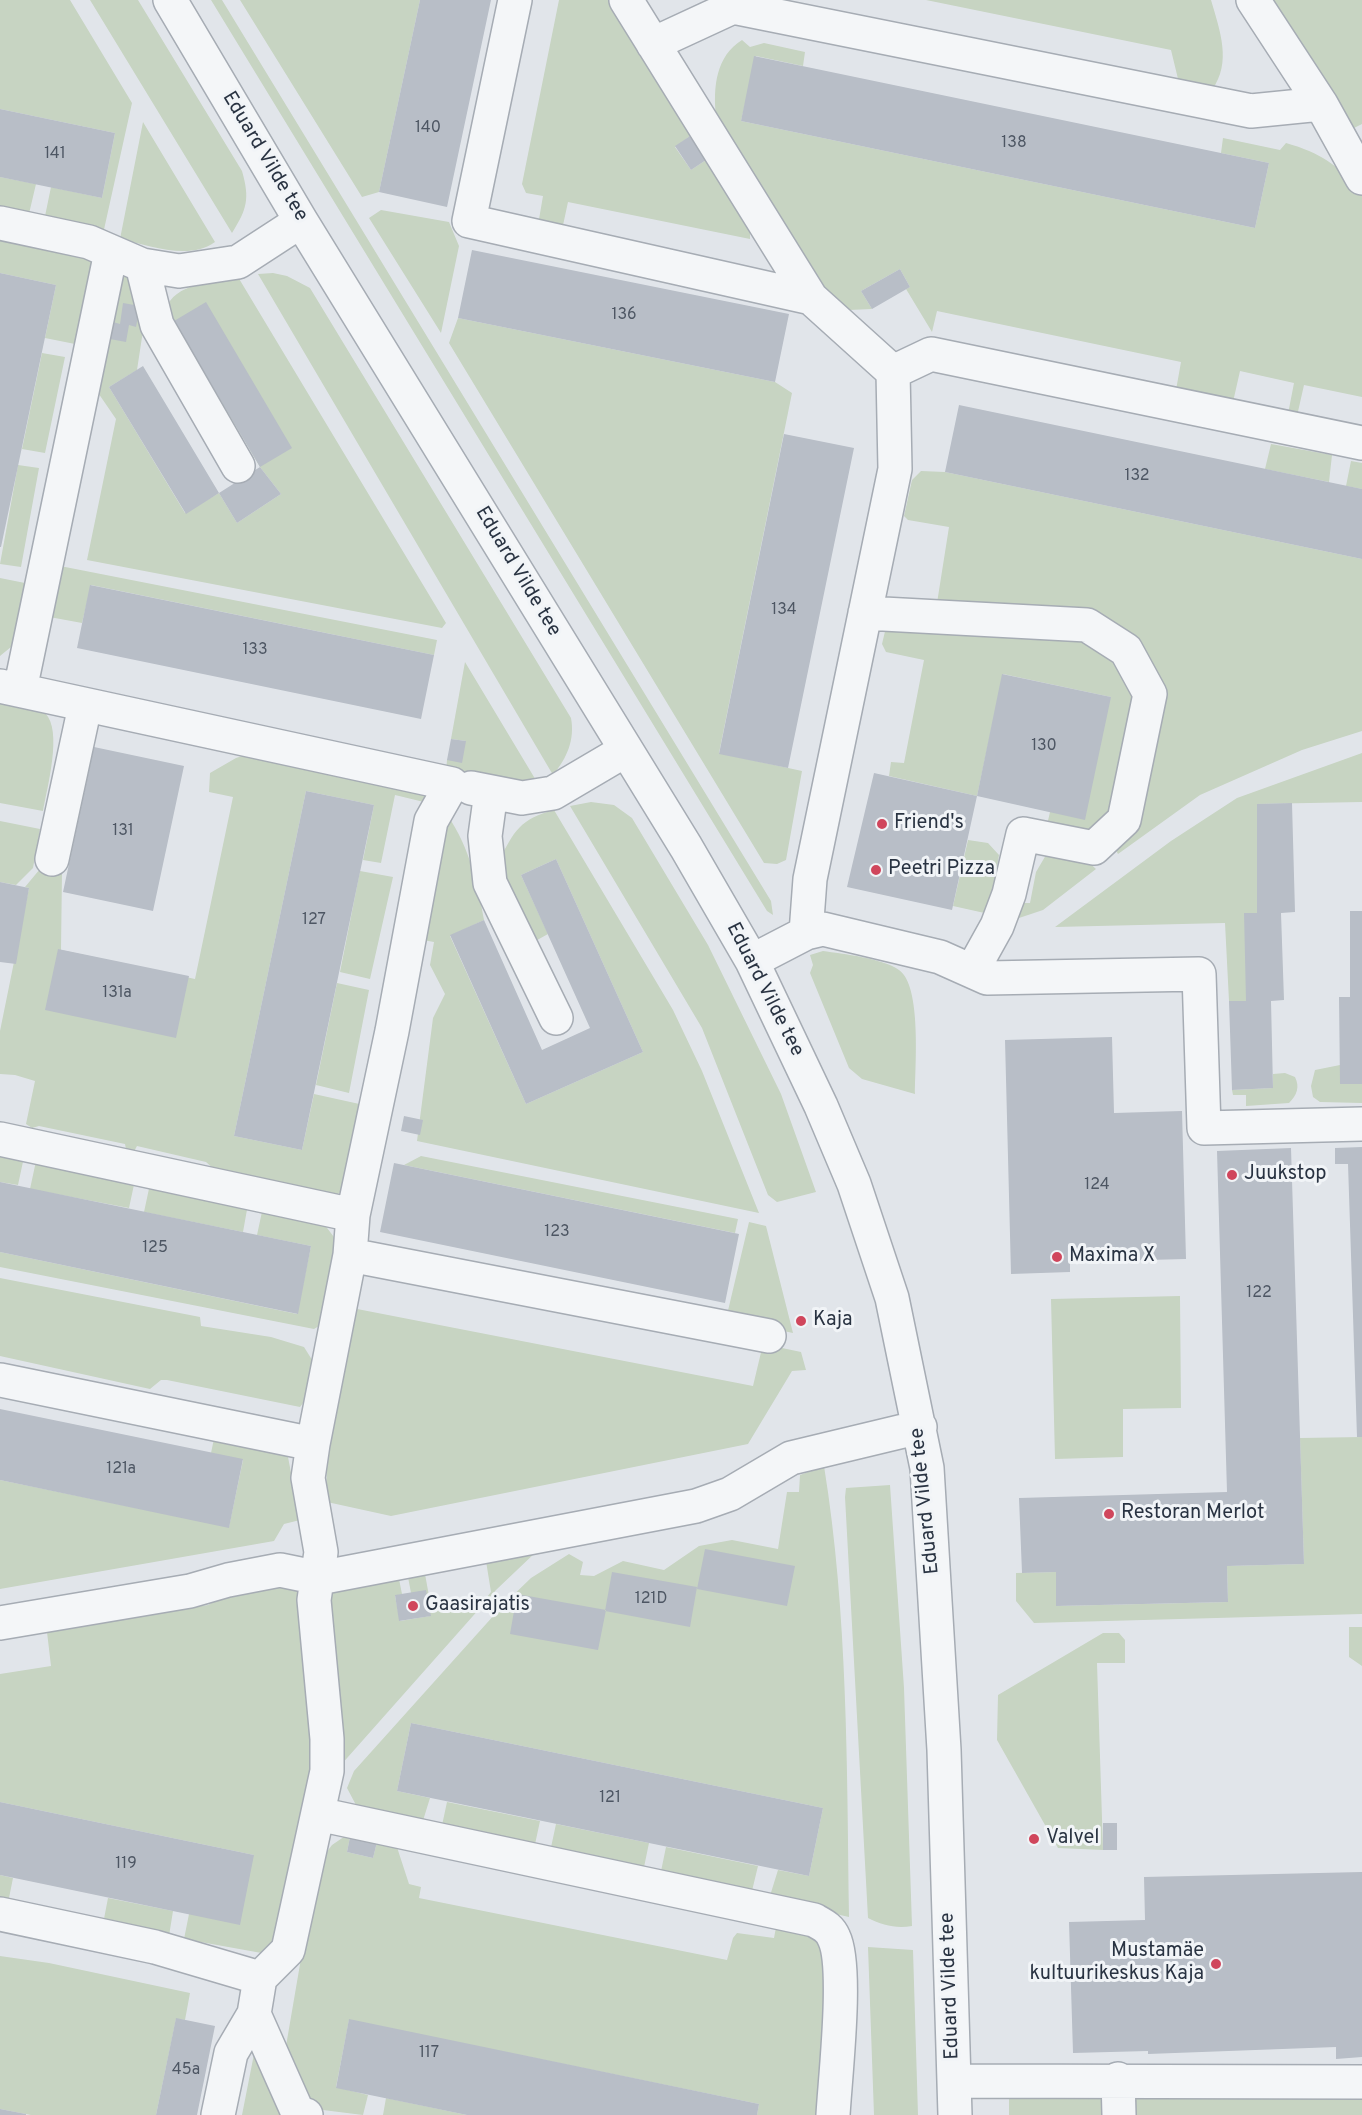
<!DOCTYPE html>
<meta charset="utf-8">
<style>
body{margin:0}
canvas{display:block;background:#e1e5ea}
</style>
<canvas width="1362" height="2115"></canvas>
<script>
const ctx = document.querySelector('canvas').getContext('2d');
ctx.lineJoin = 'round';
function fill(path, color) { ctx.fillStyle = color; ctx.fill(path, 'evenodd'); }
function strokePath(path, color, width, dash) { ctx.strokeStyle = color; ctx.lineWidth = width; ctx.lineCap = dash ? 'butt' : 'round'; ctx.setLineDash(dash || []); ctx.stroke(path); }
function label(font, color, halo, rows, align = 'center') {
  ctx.font = font + ' Overpass,sans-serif'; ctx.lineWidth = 6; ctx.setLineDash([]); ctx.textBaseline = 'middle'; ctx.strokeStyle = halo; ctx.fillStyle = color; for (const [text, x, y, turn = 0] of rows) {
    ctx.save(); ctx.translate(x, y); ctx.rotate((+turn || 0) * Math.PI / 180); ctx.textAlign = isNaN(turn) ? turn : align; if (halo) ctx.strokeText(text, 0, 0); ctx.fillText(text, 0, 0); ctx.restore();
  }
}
fill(new Path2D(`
 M0,0H70L132,103L103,234L44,221L51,187L102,198L115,133L0,109Z
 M90,0H138L242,171C250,199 247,209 232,233Z
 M211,0H222L771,901L773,915L767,911Z
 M240,0H420L379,192L362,197Z
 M559,0H618L703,140L695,144L690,136L675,147L691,170L706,160L700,151L707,148L750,229V239L568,202L562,230L538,225L543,196L526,193L522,184Z
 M926,0H1211C1220,31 1232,62 1212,90L1179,83L1171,50Z
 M1265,0H1362V124L1348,131Z
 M742,40L750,47L764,43L805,52L803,66L756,56L741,121L1255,228L1269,163L1221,153L1223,138L1280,150L1286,143C1321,153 1337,165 1362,191V397L1304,385L1297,416L1288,414L1294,383L1240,371L1233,402L1176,390L1181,362L937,311L932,332L906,289L910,287L900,269L861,291L872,309L849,310L838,306L813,277L716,116C713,87 716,56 742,40Z
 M143,122L215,242C189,261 148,245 120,239Z
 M0,177L36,184L28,218L0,211Z
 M381,210L449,222L459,246L441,333L369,218Z
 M0,234L95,260L80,345L45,338L56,285L0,273Z
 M126,268L146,311L137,370L109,387L185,513L219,493L237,523L281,494L260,467L174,321L169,324C168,319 166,313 167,309C171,284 219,280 238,277L446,623L442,628L87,560L116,419L92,384L114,277Z
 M273,273L287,276L310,288L571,718C575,740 567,758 553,775L258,274Z
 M458,318L775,382L792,393L719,753L802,771L786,860L777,864L764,863L449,343Z
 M42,353L65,357L45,453L22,449Z
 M1271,444L1332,455L1329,482L1265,469Z
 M1351,461L1362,463V489L1346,486Z
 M18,465L39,468L21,567L0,564Z
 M921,471L945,472L1362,559V731L1302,750L1200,795L1118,854L1114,847L1161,693L1101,618L937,603L949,527L908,520L904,516L912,480Z
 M55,565L437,640L434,655L91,585L82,623L44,616Z
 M0,578L30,584L17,642L0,656Z
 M887,623L1076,637L1099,643L1136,687L1115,817L1088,834L1047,825L1050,812L1111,697L1003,674L977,796L889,776L891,762L904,763L924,660L886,652L882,644Z
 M465,662L537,782L508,781L446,771L447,760L466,741L451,739Z
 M0,697C12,701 35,705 45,713C63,730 47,788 43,811L0,803Z
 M254,752L425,793L428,803L395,795L381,863L363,860L374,805L306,791L234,1136L302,1150L314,1094L364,1105L344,1188L337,1195L224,1178L206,1162L137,1146L132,1155L127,1154L125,1144L39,1126L32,1128L26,1124L35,1081L15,1075L0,1074V1031L29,888L25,887L40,869L62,872L61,950L195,979L233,797L209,792L210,773L236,758Z
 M1362,753V802L1257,804V913L1246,1001H1229L1225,923L1055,927L1171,841L1237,798Z
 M591,802L614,805L632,818L708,945L781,1094L816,1192L777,1202L768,1195L702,1028L570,806Z
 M554,810L673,1010L702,1071L759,1213L417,1141L433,1018L445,994L430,965L434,942L417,939L448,816C469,847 478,884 484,920L450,936L526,1104L643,1052L556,859L521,875L548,934L530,944L499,861C514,831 520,819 554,810Z
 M0,821L40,829L33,868L16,885L0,882Z
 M968,840L988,843L999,855L989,914L953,906Z
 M1046,855L1085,859L1096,869L1043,910L1016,919L1020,903H1030L1036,872Z
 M360,871L393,877L370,979L340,972Z
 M823,951C843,954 882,958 899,970C922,986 915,1067 915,1094L862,1079L849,1068L810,973L813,965L810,955Z
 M337,983L369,990L349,1093L316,1085Z
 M1340,1065L1362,1084V1103L1320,1102L1313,1097L1311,1086L1315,1070Z
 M1285,1073L1295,1077C1300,1087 1297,1095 1289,1103L1246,1106V1095H1233L1232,1090L1273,1088V1074Z
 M0,1153L24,1157L18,1185L0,1182Z
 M421,1156L738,1219L735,1233L404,1165Z
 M36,1161L135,1180L129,1208L30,1189Z
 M150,1184L248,1204L243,1232L144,1212Z
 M263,1207L321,1220L340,1245L324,1323L314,1329L0,1267V1252L297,1314L311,1246L257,1235Z
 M749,1222L766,1226L793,1333L726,1319Z
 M0,1278L200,1317L201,1326L271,1337L304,1347L314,1363L307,1398L300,1407L167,1380H161L150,1389L0,1356Z
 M1180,1296L1181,1408L1123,1409V1457L1055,1459L1051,1299Z
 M352,1308L753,1386L763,1344L801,1352L806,1370L792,1371L748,1444L391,1516L327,1502L326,1445Z
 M215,1434L275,1446L288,1457L300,1520L284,1524L274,1541L0,1589V1480L229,1527L243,1460L211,1453Z
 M1362,1437V1614L1034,1623L1016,1601V1573L1056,1572L1057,1606L1228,1602L1227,1566L1304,1564L1300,1438Z
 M824,1466C848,1614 847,1767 849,1917L769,1899L778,1870L809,1876L823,1808L411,1723L397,1791L430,1798L421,1827L356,1805L347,1788L354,1771L504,1604L531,1578L569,1554L583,1562L580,1575L594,1576L623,1561L664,1570L699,1546L732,1540L778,1549L787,1492H799L800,1475Z
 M890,1485L904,1688L912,1926C896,1929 882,1925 868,1918L845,1497L846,1488Z
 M536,1552L496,1590L340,1766L328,1599L332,1593L399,1579L402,1594L395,1596L400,1621L430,1616L411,1593L408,1577L425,1574L431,1607L487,1597L491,1592L486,1561Z
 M296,1585L303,1595L315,1766L284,1923L267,1954L184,1939L189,1914L254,1855L0,1802V1674L51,1666L47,1632L208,1605L236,1590Z
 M1349,1627H1362V1666L1349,1657Z
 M1103,1633H1119L1125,1640V1663H1097L1103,1850L1058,1848L997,1740L998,1695Z
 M447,1802L540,1821L534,1849L441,1830Z
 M556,1824L649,1843L643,1872L550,1852Z
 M351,1832L347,1852L373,1858L378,1838L393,1835L409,1884L421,1887L419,1898L727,1960L733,1938L737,1933L774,1938L777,1922L810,1931L826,1949L821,2115H757L759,2104L349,2020L336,2087L368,2095L363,2115L315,2109L287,2062L286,2046L317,1865L332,1845Z
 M666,1847L758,1866L751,1895L660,1876Z
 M0,1875L13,1878L8,1903L0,1902Z
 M108,1898L173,1911L169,1936L103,1924Z
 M868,1947L913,1950L918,2115H874Z
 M0,1956L49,1963L190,1993L185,2020L176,2019L156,2115H31L0,2109Z
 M254,2054L289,2115H242Z
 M1009,2095L1362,2097V2115H1009Z
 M386,2098L467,2115H383Z`), '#c7d4c2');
fill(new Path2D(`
 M420,0H491L447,207L379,192Z
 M754,56L1269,163L1255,228L741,121Z
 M0,109L115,133L102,198L0,177Z
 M690,136L706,160L691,170L675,146Z
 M472,250L789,314L775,382L458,318Z
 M900,269L910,287L872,309L861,291Z
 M0,273L56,285L1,547H0Z
 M206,302L292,448L260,467L281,494L237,523L219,493L260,467L174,321Z
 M123,303L140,306L136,327L129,325L126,342L110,339L113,322L120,324Z
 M143,366L219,493L186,514L109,387Z
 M959,405L1362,489V559L945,472Z
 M784,434L854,448L788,768L719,754Z
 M90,585L434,655L421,719L77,648Z
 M1002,674L1111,697L1085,820L977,796Z
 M451,739L466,741L462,763L447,760Z
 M94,747L184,766L153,911L63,892Z
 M874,773L977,796L952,910L847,887Z
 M306,791L374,805L302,1150L234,1136Z
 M1292,803L1295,912L1281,913L1284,1000L1271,1001L1273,1088L1232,1090L1229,1001H1246L1244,913H1257V804Z
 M556,859L643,1052L526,1104L450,935L484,920L542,1050L590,1028L521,875Z
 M0,882L29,888L16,964L0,962Z
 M1350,911H1362V1084H1340L1339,997H1350Z
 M58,949L189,976L176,1038L45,1010Z
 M1112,1037L1114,1113L1182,1111L1186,1259L1070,1262V1272L1011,1274L1005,1040Z
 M404,1116L423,1120L420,1135L401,1131Z
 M1362,1147V1437H1357L1348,1164H1335V1148Z
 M1291,1148L1304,1564L1227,1566L1228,1602L1056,1606V1572L1022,1573L1019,1498L1227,1492L1217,1151Z
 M394,1163L739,1234L725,1303L380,1232Z
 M0,1182L311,1246L298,1314L0,1252Z
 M0,1409L243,1459L229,1528L0,1480Z
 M705,1549L795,1566L787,1606L697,1589Z
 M612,1572L697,1587L690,1627L605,1611Z
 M426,1590L431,1616L399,1621L395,1595Z
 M517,1594L606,1610L598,1650L510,1634Z
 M411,1723L823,1808L809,1876L397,1791Z
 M0,1802L254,1855L240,1925L0,1875Z
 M1103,1823H1117V1850H1103Z
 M351,1832L378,1838L373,1858L347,1852Z
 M1362,1872V2057L1336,2059V2047L1148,2054V2051L1073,2053L1069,1922L1145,1920L1144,1877Z
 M176,2018L215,2026L197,2115H156Z
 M349,2019L759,2104L757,2115H467L336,2088Z
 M0,2109L26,2114V2115H0Z`), '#b8bec7');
const minor = new Path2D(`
 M170,0L301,221L686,847L752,961L821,1106L854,1184L892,1298L927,1468L944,1750L955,2115
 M515,0L469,221L811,298
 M626,0L811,298L893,372L895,469L810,879L806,933
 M1253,0L1321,104L1362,178
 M653,44L733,7L1251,111L1321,104
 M0,223L89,242L142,265L179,271L238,262L301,221
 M142,265L157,325L238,466
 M893,372L931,354L1362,443
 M865,613L1087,625L1126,650L1150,694L1124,820L1094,848L1023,834L1009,894L997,926L972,971
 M0,686L452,784L431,821L392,1031L353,1215L0,1139
 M20,690L111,252
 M471,788L522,798L553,793L626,750
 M491,792L485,836L490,883L556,1018
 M52,859L85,706
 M752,961L806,933L823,929L940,957L987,978L1199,974L1204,1128L1362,1124
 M350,1255L769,1336
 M0,1380L313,1444
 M0,1623L190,1591L228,1580L280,1570L319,1578L696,1506L730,1494L791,1458L920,1427
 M318,1814L814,1920C823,1925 830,1928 834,1938C848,1967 835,2078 833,2115
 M0,1914L155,1947L260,1978
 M254,2014L298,2113L306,2115
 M1118,2079L1119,2115
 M954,2081L1362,2082
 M218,2115L231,2053L254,2014L260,1978L288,1950L327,1771V1739L314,1600L321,1552L308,1478L313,1444L350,1255L353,1215`);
strokePath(minor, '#a6acb4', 36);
strokePath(minor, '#f4f6f8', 33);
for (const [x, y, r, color] of [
 [882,824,6,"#d0465c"],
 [876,870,6,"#d0465c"],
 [1232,1175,6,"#d0465c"],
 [1057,1257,6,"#d0465c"],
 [801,1321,6,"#d0465c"],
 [1109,1514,6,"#d0465c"],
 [413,1606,6,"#d0465c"],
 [1034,1839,6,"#d0465c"],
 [1216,1964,6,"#d0465c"]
]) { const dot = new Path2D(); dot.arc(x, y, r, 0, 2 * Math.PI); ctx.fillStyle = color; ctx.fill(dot); strokePath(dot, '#f1f4f7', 2); }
label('16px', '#4d5663', null, [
 ["140",428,129],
 ["138",1014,144],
 ["141",55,155],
 ["136",624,316],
 ["132",1137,477],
 ["134",784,611],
 ["133",255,651],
 ["130",1044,747],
 ["131",123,832],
 ["127",314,921],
 ["131a",117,994],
 ["124",1097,1186],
 ["123",557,1233],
 ["125",155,1249],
 ["122",1259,1294],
 ["121a",121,1470],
 ["121D",651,1600],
 ["121",610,1799],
 ["119",126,1865],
 ["117",429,2054],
 ["45a",186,2071]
]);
label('20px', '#293342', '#f1f4f7', [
 ["Eduard Vilde tee",264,157,59],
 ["Eduard Vilde tee",517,572,59],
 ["Eduard Vilde tee",764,990,63],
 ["Eduard Vilde tee",926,1501,-96],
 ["Eduard Vilde tee",951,1986,-92]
]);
label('20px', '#293342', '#f1f4f7', [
 ["Friend's",894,824],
 ["Peetri Pizza",888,870],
 ["Juukstop",1244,1175],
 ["Maxima X",1069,1257],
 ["Kaja",813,1321],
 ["Restoran Merlot",1121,1514],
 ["Gaasirajatis",425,1606],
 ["Valvel",1046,1839],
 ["Mustamäe",1204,1952,"right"],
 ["kultuurikeskus Kaja",1204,1975,"right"]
], 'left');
</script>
